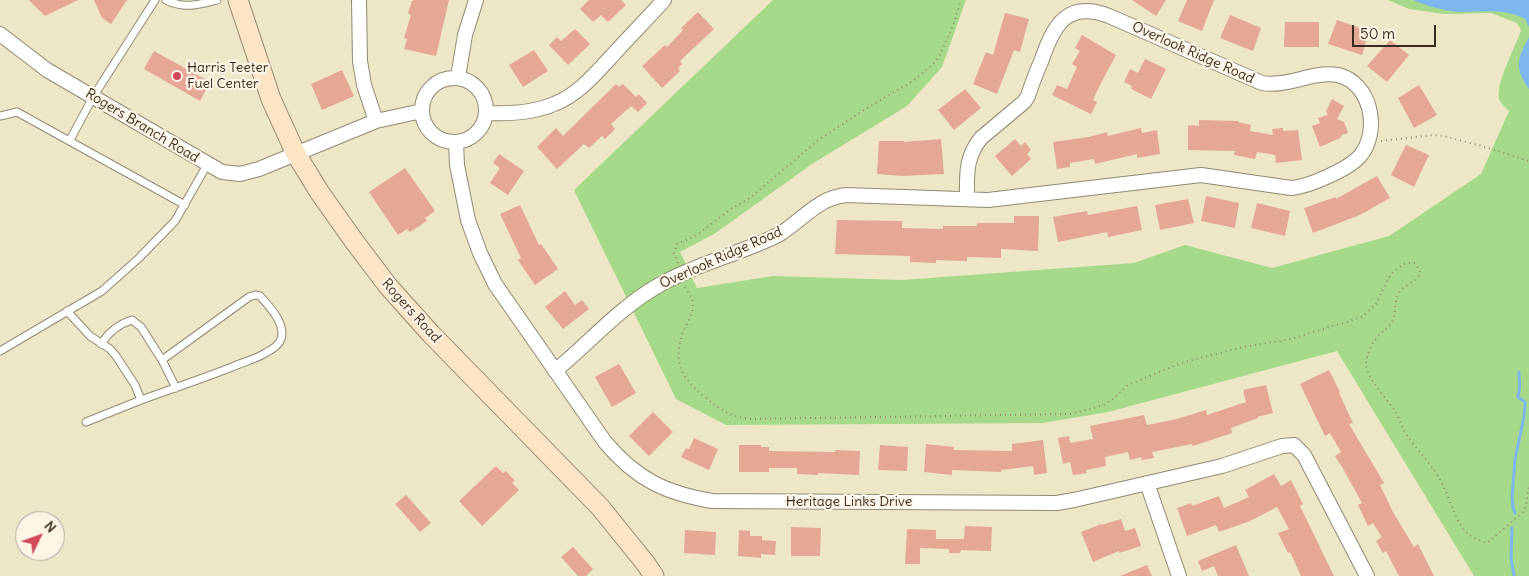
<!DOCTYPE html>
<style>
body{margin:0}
#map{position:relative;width:1529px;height:576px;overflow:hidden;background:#ede6c7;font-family:Delius,sans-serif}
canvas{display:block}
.north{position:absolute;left:15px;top:511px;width:50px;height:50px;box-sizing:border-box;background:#fcf5e5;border:1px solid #afa495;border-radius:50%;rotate:48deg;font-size:14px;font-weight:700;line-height:20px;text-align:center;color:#3b2a1e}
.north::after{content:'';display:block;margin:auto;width:18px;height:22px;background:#d1495b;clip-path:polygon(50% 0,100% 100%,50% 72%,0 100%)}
.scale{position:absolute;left:1352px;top:25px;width:84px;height:22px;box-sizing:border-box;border:2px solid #3b2a1e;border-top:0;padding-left:6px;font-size:15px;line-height:18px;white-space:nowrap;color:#3b2a1e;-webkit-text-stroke:4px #fcf5e5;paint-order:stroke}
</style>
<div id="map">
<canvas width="1529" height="576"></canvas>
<div class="north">N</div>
<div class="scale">50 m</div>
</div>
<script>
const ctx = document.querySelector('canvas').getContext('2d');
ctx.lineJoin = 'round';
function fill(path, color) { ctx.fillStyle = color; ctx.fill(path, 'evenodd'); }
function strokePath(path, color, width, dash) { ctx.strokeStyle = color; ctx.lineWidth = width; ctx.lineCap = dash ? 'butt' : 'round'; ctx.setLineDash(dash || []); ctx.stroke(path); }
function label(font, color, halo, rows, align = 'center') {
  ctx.font = font + ' Delius,sans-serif'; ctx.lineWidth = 4.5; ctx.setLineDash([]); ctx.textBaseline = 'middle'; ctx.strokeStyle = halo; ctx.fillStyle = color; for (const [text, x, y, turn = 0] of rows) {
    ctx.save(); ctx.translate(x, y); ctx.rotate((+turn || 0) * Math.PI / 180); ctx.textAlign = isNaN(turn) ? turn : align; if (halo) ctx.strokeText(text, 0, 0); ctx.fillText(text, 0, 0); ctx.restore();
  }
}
fill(new Path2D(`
 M773,0H966L942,67L907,106L812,164L714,234L680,252L697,288L773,276L902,280L1134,263L1185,245L1272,268L1389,236L1481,174L1509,111C1506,108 1501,104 1499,99C1496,81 1515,49 1521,30L1517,23L1491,13L1444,14L1409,9L1388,0H1529V576H1474L1337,351L1108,412L1043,423L726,425L676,399L574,190Z`), '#a6da8a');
fill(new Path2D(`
 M1413,0H1529V27L1525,19C1505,8 1482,12 1459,12C1444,11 1428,6 1413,0Z
 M1529,37V89C1514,68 1517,59 1529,37Z`), '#7eb6ee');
strokePath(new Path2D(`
 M1515,513L1513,508L1512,497L1515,459L1524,417L1525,402L1518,397C1521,386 1519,383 1519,372
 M1512,528L1511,558L1514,576`), '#7eb6ee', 3);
fill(new Path2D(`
 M29,0H78L45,16Z
 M94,0H127L111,24L102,18Z
 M415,0H449L436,56L404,49L407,39L404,38L411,15L408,13L412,1Z
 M589,0H621L626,5L608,22L601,15L593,22L580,9Z
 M1132,0H1166L1156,16Z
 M1187,0H1214L1202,31L1178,21Z
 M698,12L714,29L680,61L682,64L678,68L680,71L662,88L642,66L665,45L667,47L683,30L681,28Z
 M1005,13L1029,19L1020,52L1014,50L997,94L973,84L986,52L993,55Z
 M1230,15L1261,28L1253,51L1220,38Z
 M1337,20L1369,31L1362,55L1328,44Z
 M1285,22H1319V47H1284Z
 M575,29L590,44L568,65L549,45L557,37L561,41Z
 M1082,35L1116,55L1099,87L1093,100L1097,102L1091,114L1052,95L1057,85L1067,89L1077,67L1072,64L1080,51L1075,48Z
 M1390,40L1409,55L1387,82L1367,66Z
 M534,50L548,71L523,87L509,65Z
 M154,51L210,82L200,101L144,69Z
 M1145,59L1166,69L1151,99L1131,89L1132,86L1124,82L1130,69L1138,73Z
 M342,70L354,96L322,110L311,84Z
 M616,84L619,87L623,84L636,97L639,94L647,103L638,112L631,106L611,124L615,129L605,139L602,136L589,148L584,144L557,169L537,147L556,128L563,136Z
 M1419,85L1437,115L1414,128L1398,98Z
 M965,89L981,108L954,130L938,110Z
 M1332,99L1344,106L1337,119L1344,122L1348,133L1342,135L1340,138L1320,147L1312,126L1320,123L1318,118L1328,115L1326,111Z
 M1199,120L1238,121V122L1251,125L1250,131L1273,135L1272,129L1283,128V131L1298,130L1302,160L1276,163L1275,155L1257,152L1255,159L1234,155L1235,151L1188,150V125L1199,126Z
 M1141,128L1142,133L1157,130L1160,154L1137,158V154L1095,164L1094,159L1070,163V167L1057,169L1053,142L1089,137L1107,132L1108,136Z
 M941,139L944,174L903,176L877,174L879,141H904V142Z
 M1015,139L1021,146L1025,142L1031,150L1027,154L1031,159L1012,176L995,156Z
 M1406,145L1429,155L1414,187L1391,175Z
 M499,154L524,171L508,195L490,183L500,168L493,163Z
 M405,168L435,211L425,218L427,221L410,232L407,229L398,235L369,192Z
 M1377,176L1390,198L1360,215L1313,233L1304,208L1336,197V199Z
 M1206,196L1239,203L1235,228L1201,221Z
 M1188,199L1194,223L1160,230L1155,205Z
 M1257,203L1290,211L1285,236L1251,228Z
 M520,205L539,245L541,244L558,269L535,285L518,260L521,258L500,214Z
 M1137,206L1142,230L1108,237L1107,232L1058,242L1053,217L1087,211L1088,215Z
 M1014,216H1039L1038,251L1001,249V258L967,257V261L936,260V263L910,262V256L835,254L837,220L902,221V228L943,229V226H977V223H1014Z
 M565,291L575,305L582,300L589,309L563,329L545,307Z
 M619,364L636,393L612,407L595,377Z
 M1329,370L1340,392L1339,393L1353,423L1349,424L1384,483L1380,485L1393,512L1414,547L1418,544L1434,576H1399L1386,551L1383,553L1376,541L1382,537L1373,523L1368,526L1358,505L1362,503L1342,467L1335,456L1341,452L1330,433L1325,436L1300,384Z
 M1266,385L1273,413L1257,417L1258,418L1231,428L1232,433L1193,446L1192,444L1152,452L1154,458L1142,460L1141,457L1130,460L1128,452L1105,457L1106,466L1086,470L1087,473L1073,475L1070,462L1063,464L1058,438L1069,436L1070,443L1093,439L1090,426L1144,415L1147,425L1177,419L1206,410L1207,415L1246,402L1243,390Z
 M653,412L673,432L649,456L629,436Z
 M694,438L718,449L709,470L681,457L686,448L689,449Z
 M1043,440L1047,473L1034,475L1033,466L1001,470V472L952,470V475L924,472L926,444L954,447V450L1012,451V444Z
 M739,445H761V447H769V451L835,452V450L860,451L859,475L818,473V475L797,474V468H769V472H739Z
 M880,445L908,447L907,471L878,470Z
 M496,466L503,473L506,471L515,481L512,483L519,490L482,526L459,501Z
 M1274,474L1281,486L1291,480L1303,504L1300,506L1334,576H1301L1290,552L1288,553L1278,533L1289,529L1277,507L1250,521L1219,532L1216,525L1187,536L1177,508L1191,503L1192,506L1219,496L1224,508L1249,497L1245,490Z
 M406,495L431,523L420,532L395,504Z
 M1121,519L1125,531L1135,528L1141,546L1119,553V551L1093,562L1081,532L1101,524V525Z
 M965,526L992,527L991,551L961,550L960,553H949V549L920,548V564H905L907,529L936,530V539H964Z
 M791,527L821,528L820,556H791Z
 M685,530L716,532L715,555L684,553Z
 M739,530L750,531V536H762V540L776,541L775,555L761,554V558L738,556Z
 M1236,545L1249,576H1218L1214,566L1202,571L1198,561Z
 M573,547L593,569L586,576H578L561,557Z
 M1147,565L1152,576H1120Z`), '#e6a896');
const service = new Path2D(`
 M166,0C184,9 198,5 217,0
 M0,116L17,112L185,205
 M70,140L93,97L155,0
 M67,311L90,336L110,349L116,356L135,385L141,400L86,422
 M101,344C108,333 119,324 132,320L141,327L162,360
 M0,351L102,291L139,258L175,221L207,165
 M141,400C171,389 202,379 232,367C243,362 257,359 267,352C273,349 279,345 281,339C286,324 270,307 260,296L255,295L249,297L162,360L176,388`);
const minor = new Path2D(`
 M359,0L360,61L364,85L376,121
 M0,34L47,70L222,172L240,174L259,169L376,121L422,111
 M458,77L465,35L476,0
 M422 110a32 32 0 1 1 64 0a32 32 0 1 1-64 0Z
 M487,113C509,114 533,113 554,104C578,95 595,74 612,56C629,37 647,19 664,0
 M456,142L457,165L468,220L480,253L495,284L605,442C636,479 665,493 712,501L1057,503L1074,500L1222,466L1282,446L1294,445L1304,455L1367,576
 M555,371C590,342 621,306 661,284C698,263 740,254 778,235C802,221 817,198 846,195L988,200L1201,175L1291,188C1308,187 1349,169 1360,156C1379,134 1373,89 1344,77C1320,67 1289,88 1262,83L1109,16C1067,0 1054,25 1042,59C1037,71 1032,83 1028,96L1024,102L981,138C965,158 967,175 967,199
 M1147,483L1179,576`);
const secondary = new Path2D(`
 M238,0L271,99L296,154L320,193L354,241L388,286L431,334L600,507L646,564L654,576`);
strokePath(service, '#948872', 9);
strokePath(minor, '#948872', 16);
strokePath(secondary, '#948872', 21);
strokePath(new Path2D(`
 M1381,141L1434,135L1443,136L1482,146L1529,161
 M678,263L674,253L677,244L697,235L732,208L750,198L817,141L867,108L916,79L936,61L940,54L953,26L961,0
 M685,287C688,292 693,298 693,304C693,313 688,322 684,330C672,361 680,377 705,397C721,410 728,416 749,419L1070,414L1104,405L1113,399L1128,385L1181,363L1243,347L1291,339L1362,317L1376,304L1388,279L1394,271L1406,263H1414C1431,279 1406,281 1399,293C1393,302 1397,313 1392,322C1389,328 1383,331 1379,335C1372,343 1367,353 1366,363C1365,377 1387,399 1395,411C1400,419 1402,428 1407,435C1418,452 1434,466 1443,485C1450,500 1454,516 1464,530C1469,536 1479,541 1487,543L1523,512L1526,506L1529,484`), '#948872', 2, [1, 4]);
strokePath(service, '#fff', 7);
strokePath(minor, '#fff', 14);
strokePath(secondary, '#fce5c4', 19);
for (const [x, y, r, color] of [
 [177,76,5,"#d1495b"]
]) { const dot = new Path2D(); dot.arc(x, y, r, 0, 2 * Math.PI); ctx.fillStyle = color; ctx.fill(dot); strokePath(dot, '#fcf5e5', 2); }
label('14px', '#3b2a1e', '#fcf5e5', [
 ["Overlook Ridge Road",1193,53,24],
 ["Rogers Branch Road",142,126,31],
 ["Overlook Ridge Road",721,258,-24],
 ["Rogers Road",411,311,48],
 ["Heritage Links Drive",849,502]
]);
label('14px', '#3b2a1e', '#fcf5e5', [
 ["Harris Teeter",187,68],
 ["Fuel Center",187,84]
], 'left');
</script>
